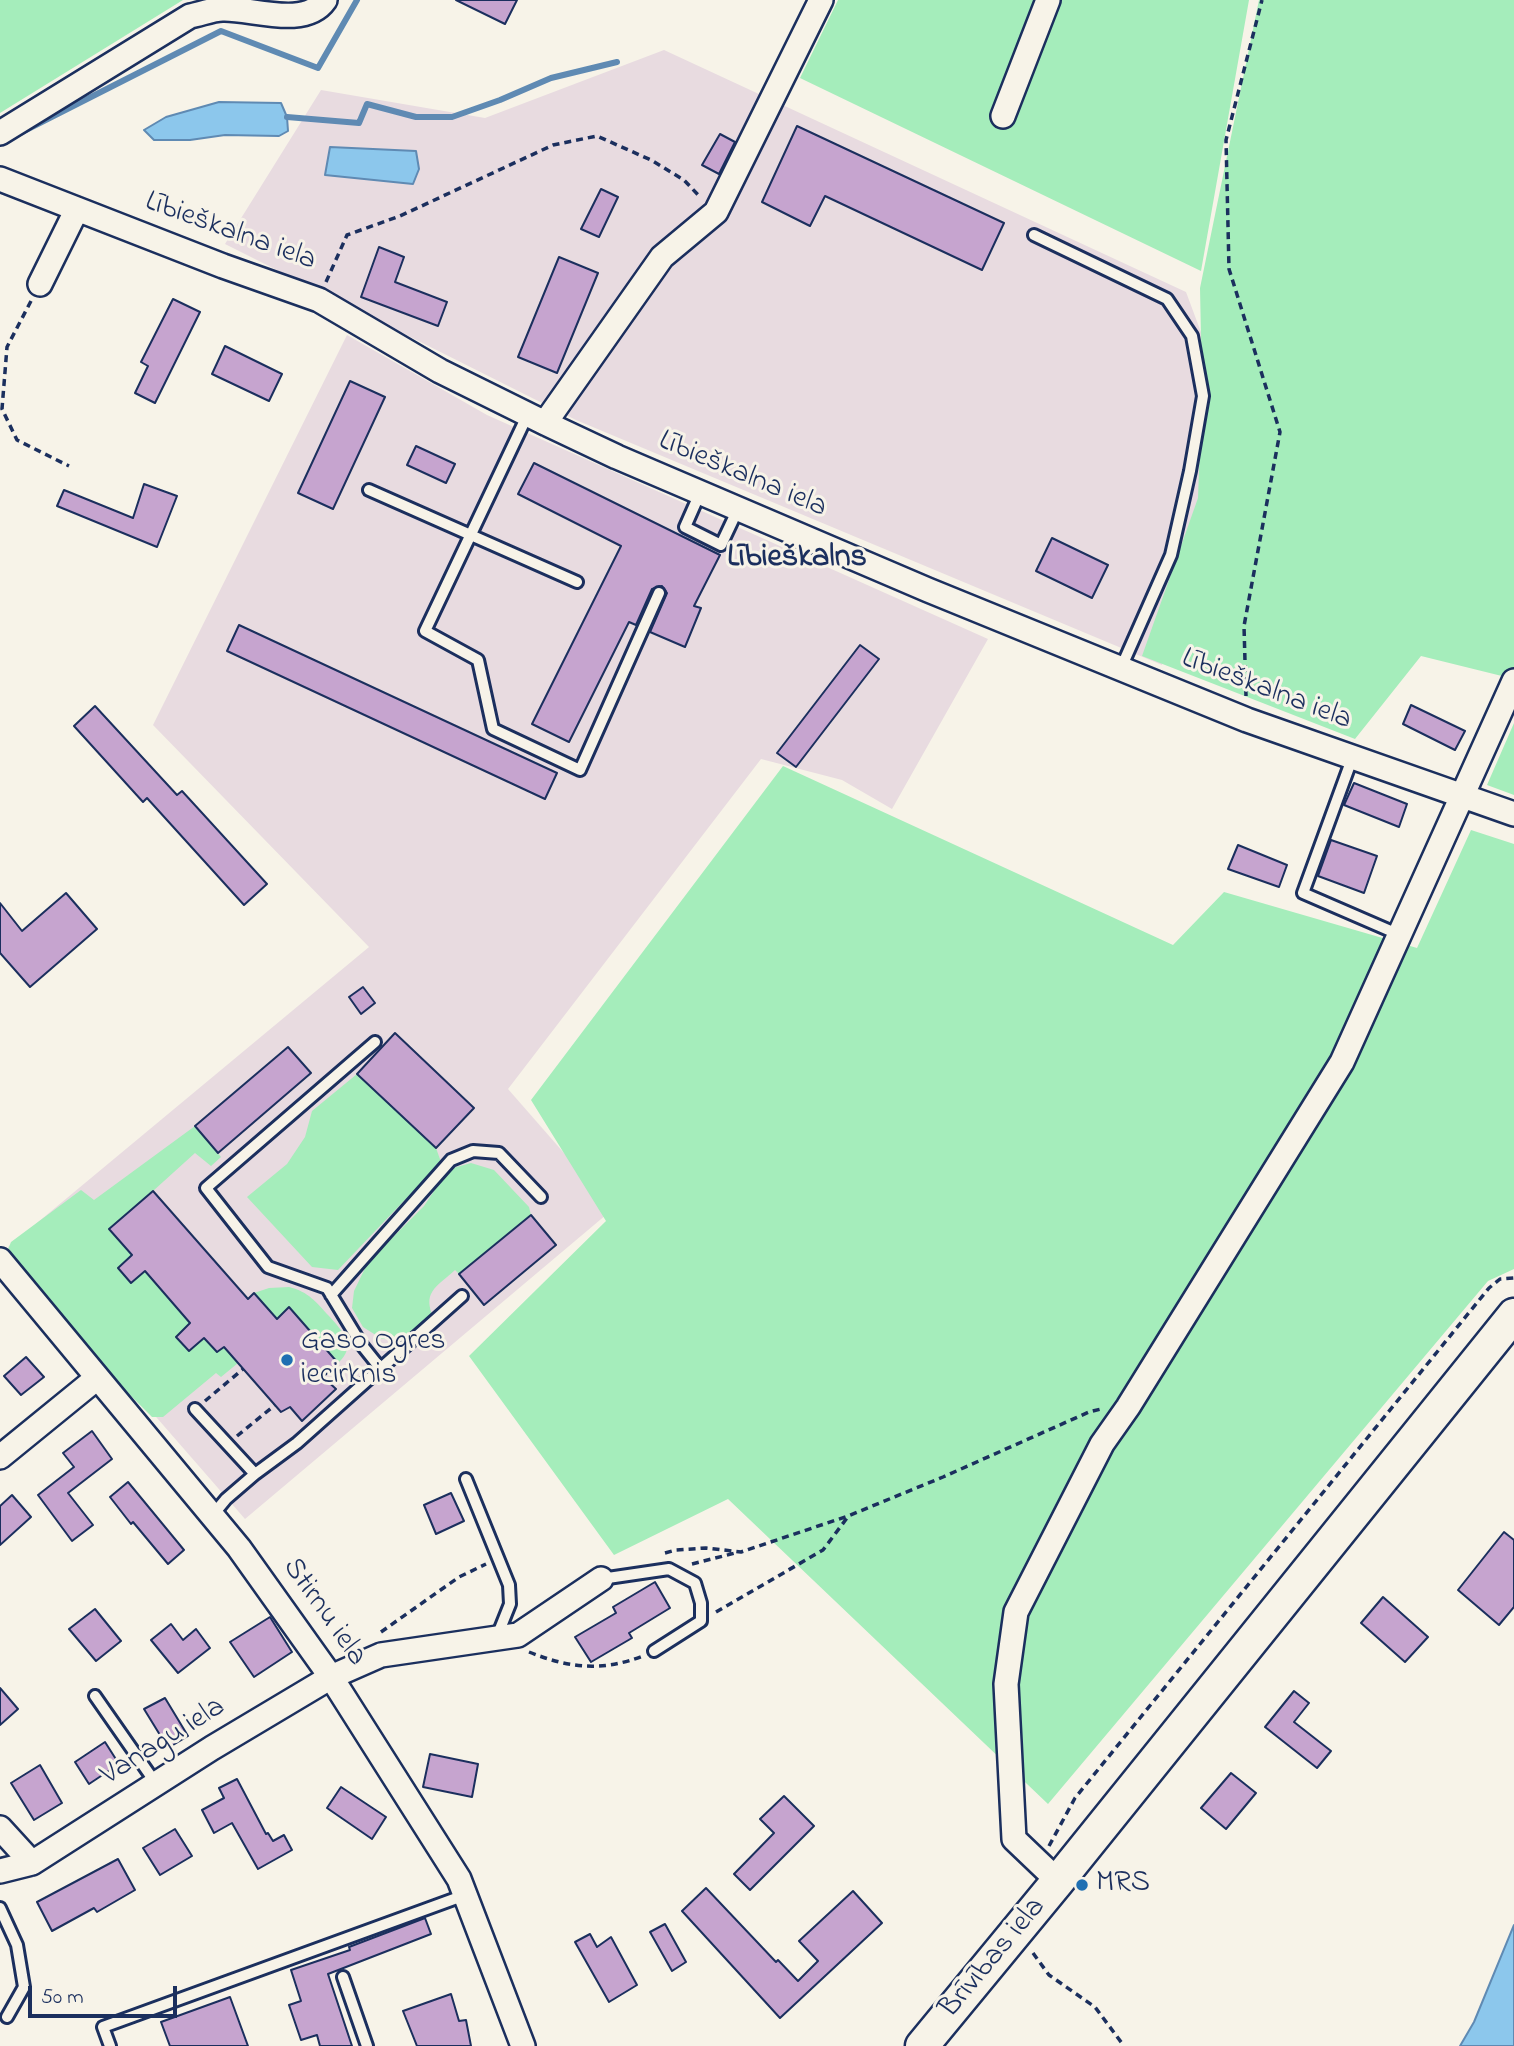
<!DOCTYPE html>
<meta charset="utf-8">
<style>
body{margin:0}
#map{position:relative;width:1514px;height:2046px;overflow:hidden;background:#f7f3e8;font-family:"Indie Flower",sans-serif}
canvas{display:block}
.scale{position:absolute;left:28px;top:1986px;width:149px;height:32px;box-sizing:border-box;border:4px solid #1b2f5e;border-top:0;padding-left:9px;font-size:21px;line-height:24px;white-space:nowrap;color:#1b2f5e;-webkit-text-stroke:5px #f7f3e8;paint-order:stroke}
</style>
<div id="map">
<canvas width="1514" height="2046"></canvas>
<div class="scale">50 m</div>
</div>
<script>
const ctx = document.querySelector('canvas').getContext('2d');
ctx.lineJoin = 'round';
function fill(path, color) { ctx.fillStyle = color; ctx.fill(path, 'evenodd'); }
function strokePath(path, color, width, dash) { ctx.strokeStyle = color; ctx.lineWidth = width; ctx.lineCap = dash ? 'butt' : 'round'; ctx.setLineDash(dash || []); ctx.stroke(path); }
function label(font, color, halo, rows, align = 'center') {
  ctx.font = font + ' "Indie Flower",sans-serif'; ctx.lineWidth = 6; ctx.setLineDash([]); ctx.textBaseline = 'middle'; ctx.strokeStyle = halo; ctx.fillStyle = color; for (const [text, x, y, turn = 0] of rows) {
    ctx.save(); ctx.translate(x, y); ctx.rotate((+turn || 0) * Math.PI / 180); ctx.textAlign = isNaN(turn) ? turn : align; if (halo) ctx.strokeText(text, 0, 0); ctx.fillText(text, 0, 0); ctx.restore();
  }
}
fill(new Path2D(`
 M664,50L1186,292L1234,421L1162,665L576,420L225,244L321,90L485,118Z
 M347,335L487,415L988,639L892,809L842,780L761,759L508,1089L613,1209L245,1519L8,1247L369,947L153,725Z`), '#e8dbe0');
fill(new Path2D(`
 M0,0H183L0,113Z
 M838,0H1249L1201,271L800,78Z
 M1259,0H1514V679L1421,656L1355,739L1142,656L1198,498L1202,388L1200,288Z
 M1514,723V795L1487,785Z
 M783,766L1173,945L1224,892L1417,948L1471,830L1514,844V1269L1488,1281L1048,1804L728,1499L614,1555L469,1356L606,1221L531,1100Z
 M357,1074L436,1148L441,1162L338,1270L312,1267L247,1197L287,1164L305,1137L312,1111Z
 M195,1126L221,1157L211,1166L195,1153L153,1191L132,1255L118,1268L131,1283L145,1271L190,1323L176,1337L188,1351L204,1338L217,1352L230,1342L238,1363L221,1377L216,1373L163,1417H152L116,1381L6,1254L11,1242L81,1190L94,1200Z
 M471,1163L494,1170L529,1207L531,1215L459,1274L455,1270C439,1285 423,1291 432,1314L402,1339H382L363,1327L352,1308L354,1291L368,1262L424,1206L438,1185L453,1168Z
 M289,1287C309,1292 316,1302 329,1316C342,1331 358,1345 338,1363L289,1307L277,1319L254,1293L269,1288Z`), '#a5edbb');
const water = new Path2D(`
 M219,102L281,103L287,117L288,131L279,136L225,135L190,140H154L144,130L166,117Z
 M330,147L416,151L419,169L413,184L325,175Z
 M1514,1925V2046H1460L1474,2022Z`);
fill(water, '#8cc7ec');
strokePath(water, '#5f8ab3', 2);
strokePath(new Path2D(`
 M287,117L359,123L367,104L416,117H452L500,100L551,78L617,62
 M20,133L221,31L318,68L357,0`), '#5f8ab3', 6);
const building = new Path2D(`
 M456,0H517L505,24Z
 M797,126L1004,223L982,270L825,196L810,226L762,202Z
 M720,134L735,142L719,174L702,165Z
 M601,189L618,197L599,237L581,229Z
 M379,247L404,257L395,282L447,302L438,326L361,297Z
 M559,257L598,273L557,373L518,357Z
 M173,299L200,312L155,403L135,393L148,366L141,362Z
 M225,346L282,374L269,401L212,374Z
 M350,381L385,397L333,509L298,493Z
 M416,446L455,464L446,483L407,465Z
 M534,463L720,555L694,606L701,608L685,647L650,632L667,593L662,586L652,589L636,625L629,622L569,742L532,724L621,546L518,494Z
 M144,484L177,496L157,547L57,506L64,490L133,518Z
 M1052,538L1108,565L1092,598L1036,571Z
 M239,625L557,773L545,799L227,651Z
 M860,645L879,659L796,767L777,753Z
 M1411,705L1465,731L1455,750L1403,724Z
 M95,706L177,795L182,791L267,884L244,905L147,798L143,802L74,726Z
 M1354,783L1407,804L1399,827L1344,805Z
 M1331,840L1377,856L1364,893L1318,876Z
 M1238,845L1287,865L1279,887L1228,869Z
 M66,893L97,929L30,987L0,953V903L22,931Z
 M363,987L375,1003L361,1014L349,997Z
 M395,1033L474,1108L436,1148L357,1074Z
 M288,1047L311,1073L218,1153L195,1126Z
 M153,1191L248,1299L254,1293L277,1319L289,1307L338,1363L323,1377L336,1389L302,1421L290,1407L281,1412L224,1347L217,1352L204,1338L189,1351L176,1337L190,1323L145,1271L131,1283L118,1268L132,1255L109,1229Z
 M531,1215L556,1245L484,1305L459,1274Z
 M26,1357L44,1377L21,1395L4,1376Z
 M92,1431L112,1459L68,1493L93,1525L72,1541L38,1495L74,1467L63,1453Z
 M128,1482L184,1550L168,1564L133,1522L131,1524L110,1497Z
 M451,1493L464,1521L436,1534L424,1505Z
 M12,1495L31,1517L0,1545V1506Z
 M1504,1532L1514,1540V1607L1499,1625L1458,1590Z
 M655,1582L670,1608L629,1633L632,1638L591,1662L575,1637L616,1613L613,1607Z
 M1383,1597L1428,1637L1405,1662L1361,1623Z
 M95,1609L121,1641L96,1661L69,1629Z
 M270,1617L292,1652L254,1677L230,1642Z
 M171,1624L183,1640L196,1629L210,1648L178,1673L151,1640Z
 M0,1688L18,1709L0,1725Z
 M1294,1691L1309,1703L1294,1722L1331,1751L1317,1768L1265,1727Z
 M165,1698L188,1736L168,1748L144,1709Z
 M105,1742L119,1764L89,1784L75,1762Z
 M430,1754L478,1764L472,1797L423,1787Z
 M40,1765L62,1803L34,1820L11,1783Z
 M1231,1773L1256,1793L1226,1829L1201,1808Z
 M237,1779L266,1834L268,1833L273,1841L284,1835L292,1850L258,1869L232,1823L214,1833L202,1810L224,1798L219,1788Z
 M341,1787L386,1817L372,1839L327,1808Z
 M784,1796L814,1826L750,1890L734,1874L774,1833L760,1819Z
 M175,1829L192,1856L160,1875L143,1848Z
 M118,1859L135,1890L97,1912L94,1908L52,1931L37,1902Z
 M706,1888L776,1962L778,1960L798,1981L818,1961L799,1941L853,1891L882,1923L780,2018L682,1911Z
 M425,1918L431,1934L328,1974L352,2046H320L317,2035L301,2040L289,2005L301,2001L291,1970L350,1950L349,1947Z
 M665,1924L686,1962L672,1971L650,1932Z
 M590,1934L597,1947L611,1937L637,1985L609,2002L575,1942Z
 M451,1994L459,2021L466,2020L471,2046H417L403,2011Z
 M230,1997L248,2046H170L161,2022Z`);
fill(building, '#c6a4cf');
strokePath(building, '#1b2f5e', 2);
const service = new Path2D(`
 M1034,235L1167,299L1192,336L1203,396L1190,471L1171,555L1121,668
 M528,414L425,631L478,660L493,729L580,770L659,593
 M369,490L577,582
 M700,493L685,527L721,545L738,509
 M1352,759L1303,893L1400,935
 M375,1042L206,1188L268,1267L327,1288L361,1344L381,1369
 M331,1295L451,1160L473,1151L499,1153L541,1197
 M195,1409L255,1474L226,1499L212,1516
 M255,1474L297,1443L462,1296
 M466,1479L509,1585L510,1604L496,1639
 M601,1579L669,1569L695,1583L701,1603V1621L654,1651
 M95,1696L157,1785
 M0,1908L17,1945L24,1987L7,2017
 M343,1977L367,2046
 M110,2046L103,2027L465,1895`);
const minor = new Path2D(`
 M1003,116L1048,0
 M0,133L190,16C201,14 213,9 223,9C251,8 305,29 325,0
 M0,179L223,266L319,300L440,371L545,423L617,457L928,590L1247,720L1514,814
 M40,284L77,209
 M545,423L662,257L716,212L821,0
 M0,1260L239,1548L331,1677L459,1879L523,2046
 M0,1457L97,1378
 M0,1828L32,1863
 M0,1871L32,1863L212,1748L331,1677L381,1655L518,1635L601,1579
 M1058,1881L1014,1839L1006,1684L1016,1612L1102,1444L1128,1407L1342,1062L1514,681`);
const secondary = new Path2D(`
 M922,2046L1058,1881L1514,1315`);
strokePath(service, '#1b2f5e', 16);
strokePath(minor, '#1b2f5e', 28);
strokePath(secondary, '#1b2f5e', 37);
strokePath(new Path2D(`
 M326,282L347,235L400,216L553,145L597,136L651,160L684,180L701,198
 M31,301L7,347L2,409L17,440L69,466
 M1246,696L1244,626L1280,432L1229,269L1226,140L1262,0
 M205,1401L243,1369
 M237,1436L275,1405
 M665,1553L676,1550L706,1548L741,1552L848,1516L943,1477L1089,1412L1101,1409
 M692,1564L739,1552
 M716,1612L823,1550L847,1518
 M381,1632L459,1577L486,1564
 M529,1652C569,1668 601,1672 643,1656
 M1049,1846L1075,1798L1489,1288L1500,1279L1514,1278
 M1033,1953L1049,1975L1095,2007L1124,2046`), '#1b2f5e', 3.5, [7, 5]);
strokePath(service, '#f7f3e8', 10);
strokePath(minor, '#f7f3e8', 23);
strokePath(secondary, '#f7f3e8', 32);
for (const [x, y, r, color] of [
 [287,1360,7,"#1f6fb2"],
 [1082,1885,7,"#1f6fb2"]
]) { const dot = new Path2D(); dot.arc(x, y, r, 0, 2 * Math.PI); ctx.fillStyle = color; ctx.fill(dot); strokePath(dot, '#f7f3e8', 2.5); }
label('30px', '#1b2f5e', '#f7f3e8', [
 ["Lībieškalna iela",230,233,20],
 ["Lībieškalna iela",742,476,23],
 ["Lībieškalna iela",1266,691,21],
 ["Stirnu iela",323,1613,55],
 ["Vanagu iela",164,1743,-32],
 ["Brīvības iela",994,1959,-50]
]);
label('30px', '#1b2f5e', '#f7f3e8', [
 ["Gaso Ogres",301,1343],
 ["iecirknis",301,1377],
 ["MRS",1096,1885]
], 'left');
label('bold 32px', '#1b2f5e', '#f7f3e8', [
 ["Lībieškalns",797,560]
]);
</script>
